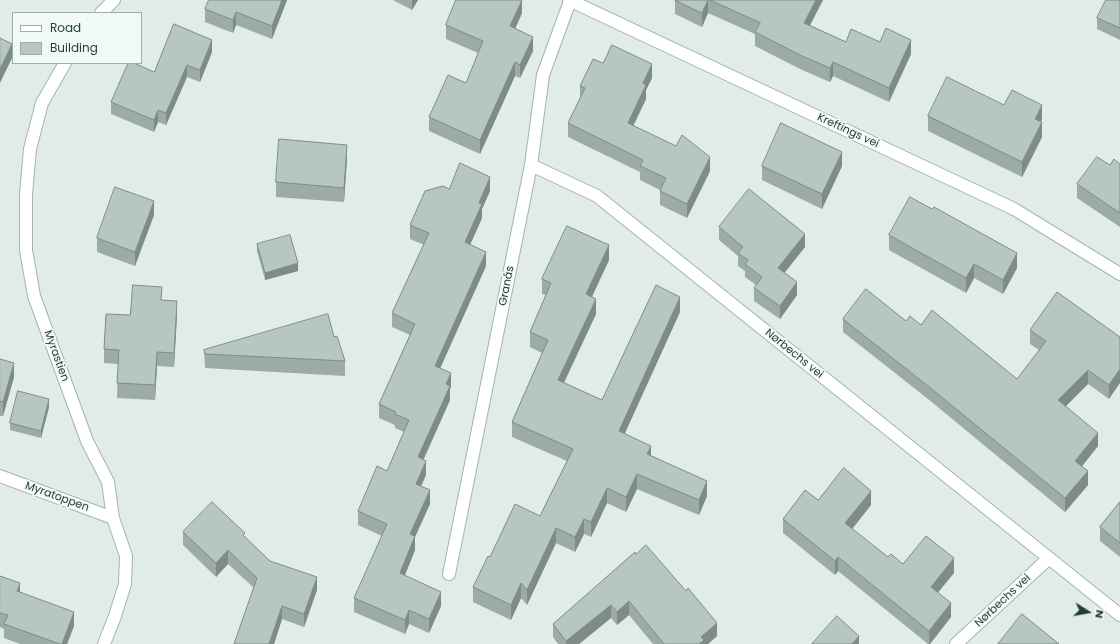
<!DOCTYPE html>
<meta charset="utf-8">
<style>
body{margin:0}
#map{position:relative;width:1120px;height:644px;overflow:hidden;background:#e1ece7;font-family:Poppins,sans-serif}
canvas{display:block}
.legend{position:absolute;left:12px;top:12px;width:130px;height:52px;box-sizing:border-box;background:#f1f9f5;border:1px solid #9daea8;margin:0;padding:5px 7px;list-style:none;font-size:12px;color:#203e35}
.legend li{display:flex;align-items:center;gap:8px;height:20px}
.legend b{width:20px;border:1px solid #9daea8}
.north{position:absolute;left:1068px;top:592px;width:40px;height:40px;-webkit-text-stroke:3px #f1f9f5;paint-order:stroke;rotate:101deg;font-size:11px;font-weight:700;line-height:16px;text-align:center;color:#203e35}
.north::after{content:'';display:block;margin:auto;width:14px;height:18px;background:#203e35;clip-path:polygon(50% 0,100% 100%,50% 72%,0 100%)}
</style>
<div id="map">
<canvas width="1120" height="644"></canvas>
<ul class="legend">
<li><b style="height:5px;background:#fff"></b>Road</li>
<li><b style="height:11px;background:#b6c7c0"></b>Building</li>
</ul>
<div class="north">N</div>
</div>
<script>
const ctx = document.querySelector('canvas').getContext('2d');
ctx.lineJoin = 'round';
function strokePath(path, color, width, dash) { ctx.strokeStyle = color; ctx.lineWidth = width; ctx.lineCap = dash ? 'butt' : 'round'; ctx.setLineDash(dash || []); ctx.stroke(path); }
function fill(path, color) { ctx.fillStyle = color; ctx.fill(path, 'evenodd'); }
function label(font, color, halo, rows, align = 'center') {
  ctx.font = font + ' Poppins,sans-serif'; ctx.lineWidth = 3.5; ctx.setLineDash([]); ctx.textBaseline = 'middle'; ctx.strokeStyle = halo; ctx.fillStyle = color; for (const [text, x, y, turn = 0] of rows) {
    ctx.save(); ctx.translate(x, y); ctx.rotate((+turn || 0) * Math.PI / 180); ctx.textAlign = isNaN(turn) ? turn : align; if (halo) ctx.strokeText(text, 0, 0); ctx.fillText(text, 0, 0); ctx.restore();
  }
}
const minor = new Path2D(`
 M569,0L1014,209L1120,274
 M101,13L114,0
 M65,63L42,103L30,149L26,194V250L34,296L87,441L108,482L113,518L126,556L125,584L115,616L104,644
 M531,165L597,196L1120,615
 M0,476L113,518
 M449,574L531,165L543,75L570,1
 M956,644L1049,558`);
strokePath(minor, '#a3b4ae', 14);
strokePath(minor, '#fff', 12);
fill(new Path2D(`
 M287,0L272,39L236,25L233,33L205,22V9Z
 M393,0H418L412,10Z
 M522,0V13L515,29L533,51L520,78L515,76L480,154L429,131V117L466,83L478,53L446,39V25Z
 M675,0H823L810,25L846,42H880L911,54L889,102L833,76L830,82L802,70L755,46V34L708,13L702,27L675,14Z
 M1120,0V40L1097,29V18Z
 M212,52L200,82L187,77L166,125L158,122L154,132L111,114V102L154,72Z
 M603,63L652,78L646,90V99L633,125L710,171L687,218L660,205V190L640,180V172L568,137V123L580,99V86Z
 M1004,105L1042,119L1041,122L1042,137L1022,177L928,131V116Z
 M347,159L344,202L276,197V182Z
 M1120,164V227L1077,198V184L1110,165Z
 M762,166H842L822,209L762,180Z
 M449,189L490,191L482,209V218L470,245L486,266L440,368L451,387L450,389V400L424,459L426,475L421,486L430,504L415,537V550L405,575L441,606L429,633L409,624L405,634L354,612V598L382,536L358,525V511L387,471L404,432L395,428V425L379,418V404L410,335L392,327V313L424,245L410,239V225Z
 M154,215L135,266L97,252V238Z
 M719,227L805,247L784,273L797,295L780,319L754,301V288L756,285L745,277V271L738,266V256L719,240Z
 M889,235L1017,268L1003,294L974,278L966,293L889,250Z
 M257,244L298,271L265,280L257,251Z
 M609,260L592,297L596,314L564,383L602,400L680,312L625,433L651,456L707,496L699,515L637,489L626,512L607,503L591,537L584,534L575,552L556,543L527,605L521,598L511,620L473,602V587L490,557L540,516L567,461L512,437V422L542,353L530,347V332L546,295L542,294V279Z
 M162,300L177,315L174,367L157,366L155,400L117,398L118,364L104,363V349L130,315Z
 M843,319L921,325L1017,379L1039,350L1030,344V330L1120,337L1109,399L1088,384L1066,406L1098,446L1082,466L1088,485L1065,512L928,399L843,332Z
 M334,337L345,361V376L205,368L204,350Z
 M0,359L14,377L3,416H0Z
 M49,407L41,438L10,430V423Z
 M818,500L871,505L852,529L888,557L903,564L954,573L938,592L951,617L930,644H928L838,571L835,575L783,533V519Z
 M1120,502V557L1100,541V527Z
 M183,532L245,537L270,561L317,590L304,627L282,619L274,644H234L254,588L228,564L216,577L183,545Z
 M635,552L717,636L708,644H653L629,615L617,625L611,618L579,644H558L553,637V624Z
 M0,576L20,592L74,626L67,644H20L4,638V629L0,627Z`), '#9daba5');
fill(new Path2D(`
 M282,0H287L272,39V26Z
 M412,0H418L412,10Z
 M522,0V13L510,40V26Z
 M708,0V13L702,27V13Z
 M816,0H823L804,37V23Z
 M236,12V25L233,33V20Z
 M533,37V51L520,78V65Z
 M212,40V52L200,82V70Z
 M911,40V54L889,102V88Z
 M12,44V58L0,83V69Z
 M515,62V76L480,154V140Z
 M833,62V76L830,82V68Z
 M652,64V78L646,90V99L628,137V123L643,83Z
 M187,65V77L166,125V113Z
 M1042,105V119L1035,133V119Z
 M158,110V122L154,132V120Z
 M1042,122V137L1022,177V162Z
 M347,145V159L344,202V188Z
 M842,152V166L822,209V194Z
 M710,157V171L687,218V204Z
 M490,177V191L482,209V218L465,256V242L479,203Z
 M154,201V215L135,266V252Z
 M805,234V247L778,281V268Z
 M609,245V260L586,309V294Z
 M486,252V266L435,380V366Z
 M1017,253V268L1003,294V280Z
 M298,263V271L265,280V273Z
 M974,264V278L966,293V278Z
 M797,282V295L780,319V306Z
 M680,297V312L619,446V431Z
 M596,299V314L558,395V380Z
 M177,301V315L174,367V353Z
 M157,352V366L155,400V385Z
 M14,363V377L3,416V402Z
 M1120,369V383L1109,399V385Z
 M1088,370V384L1058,414V400Z
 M451,373V387L450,389V400L418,471V457L446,384Z
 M49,399V407L41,438V431Z
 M1098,433V446L1075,475V461Z
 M651,446V461L647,454Z
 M426,461V475L416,498V484Z
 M1088,471V485L1065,512V498Z
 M637,474V489L626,512V497Z
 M707,481V496L699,515V500Z
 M607,488V503L591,537V522Z
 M430,490V504L415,537V550L400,587V573L410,534Z
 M871,491V505L845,538V523Z
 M584,519V534L575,552V537Z
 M556,528V543L527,605V590Z
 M228,550V564L216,577V563Z
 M838,557V571L835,575V561Z
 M954,558V573L931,601V587Z
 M317,577V590L304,627V614Z
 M20,583V597L17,591Z
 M521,583V598L511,620V605Z
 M441,592V606L429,633V619Z
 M629,601V615L617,625V612Z
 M951,603V617L930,644H929V631Z
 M611,605V618L579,644H566V641Z
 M282,606V619L274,644H269Z
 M409,610V624L405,634V620Z
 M74,612V626L67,644H62Z
 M717,623V636L708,644H699L701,637Z
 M859,636V644H852Z`), '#7f8b86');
const building = new Path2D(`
 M209,0H282L272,26L236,12L233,20L205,9Z
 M456,0H522L510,26L533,37L520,65L515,62L480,140L429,117L448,75L466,83L483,41L446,25Z
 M675,0H708L702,13Z
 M710,0H816L804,23L846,42L851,29L880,42L886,28L911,40L889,88L833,62L830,68L802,56L755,32L760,23Z
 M1106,0H1120V28L1097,18Z
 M174,24L212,40L200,70L187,65L166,113L158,110L154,120L111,102L128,63H134L154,72Z
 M0,38L12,44L0,69Z
 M612,45L652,64L643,83L646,85L628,123L676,146L682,135L710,157L687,204L660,191L666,178L640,166L643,160L568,123L585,88L580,86L593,59L603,63Z
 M947,77L1004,105L1012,90L1042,105L1035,119L1042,122L1022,162L928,116Z
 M781,123L842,152L822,194L762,166Z
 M279,139L347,145L344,188L276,182Z
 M1097,157L1110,165L1114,159L1120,164V213L1077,184Z
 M460,163L490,177L479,203L482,204L465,242L486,252L435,366L451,373L446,384L450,386L418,457L426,461L416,484L430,490L410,534L415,536L400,573L441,592L429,619L409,610L405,620L354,598L387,524L358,511L377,466L387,471L409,420L395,414L396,412L379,404L415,324L392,313L429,233L410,225L425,191L443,186L449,189Z
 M115,187L154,201L135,252L97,238Z
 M749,189L805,234L778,268L797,282L780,306L754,288L762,277L745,264L748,260L738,253L743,247L719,227Z
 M910,197L932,209L934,207L1017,253L1003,280L974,264L966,278L889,235Z
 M567,226L609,245L586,294L596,299L558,380L602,400L656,285L680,297L619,431L651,446L647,454L707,481L699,500L637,474L626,497L607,488L591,522L584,519L575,537L556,528L527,590L521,583L511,605L473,587L488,556L490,557L515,504L540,516L573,449L512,422L548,340L530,332L551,283L542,279Z
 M290,235L298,263L265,273L257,244Z
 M133,285L162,287L161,300L177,301L174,353L157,352L155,385L117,383L119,350L104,349L106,314L130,315Z
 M866,289L906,321L910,316L921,325L932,310L1017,379L1046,341L1030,330L1057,292L1120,337V369L1109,385L1088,370L1058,400L1098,433L1075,461L1088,471L1065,498L928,386L843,319Z
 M328,314L334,337L337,336L345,361L205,354L204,350Z
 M0,359L14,363L3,402L0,401Z
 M18,391L49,399L41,431L10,423Z
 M844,468L871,491L845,523L888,557L891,554L903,564L926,536L954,558L931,587L951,603L929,631L838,557L835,561L783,519L805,490L818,500Z
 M212,502L245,533L243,535L270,561L317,577L304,614L282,606L269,644H234L257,578L228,550L216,563L183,532Z
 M1120,502V543L1100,527Z
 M646,545L686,591L688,588L717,623L701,637L704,640L699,644H664L629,601L617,612L611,605L566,641L553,624L635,552L636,554Z
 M0,576L20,583L17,591L74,612L62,644H60L4,624L8,615L0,613Z
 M1022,614L1059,644H998Z
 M837,616L859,636L852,644H812Z`);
fill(building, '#b6c7c0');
strokePath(building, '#7f8b86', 1);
label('11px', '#203e35', '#f1f9f5', [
 ["Kreftings vei",848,131,25],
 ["Granås",507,286,-79],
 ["Nørbechs vei",794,354,39],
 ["Myrastien",56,356,70],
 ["Myratoppen",57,497,20],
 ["Nørbechs vei",1003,601,-43]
]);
</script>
